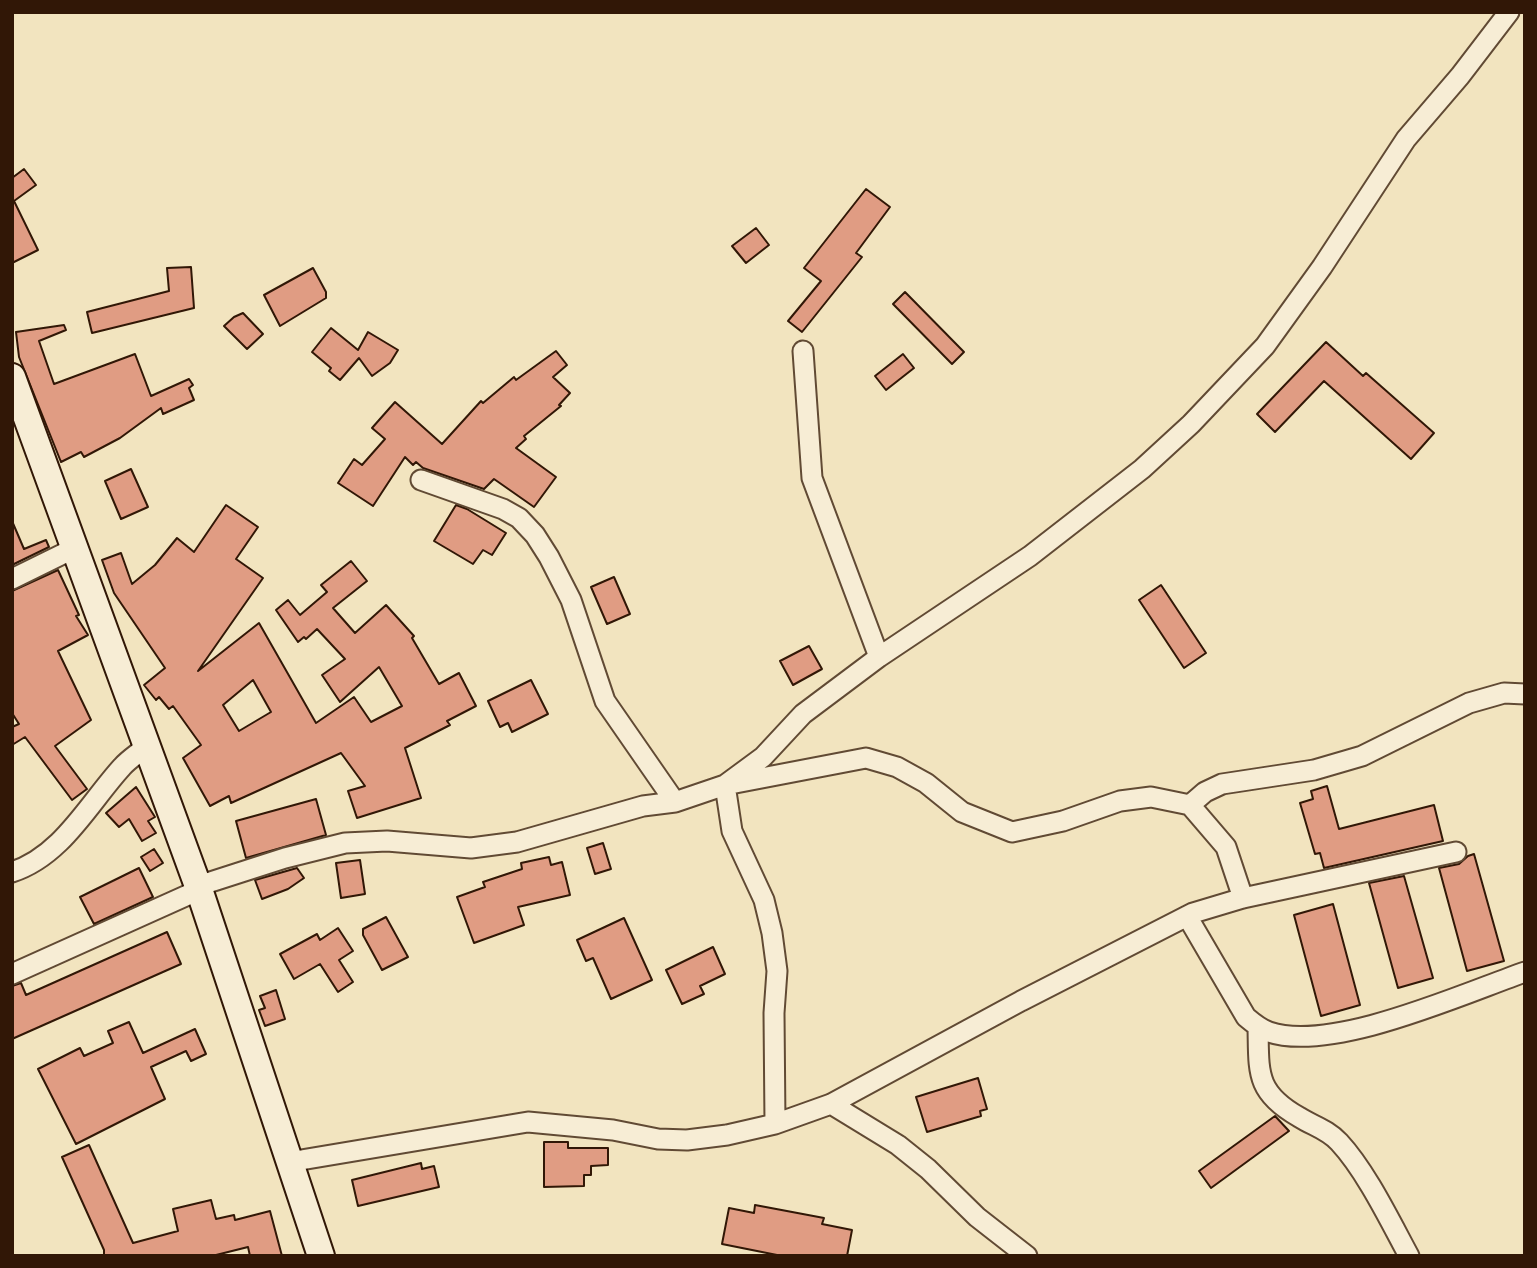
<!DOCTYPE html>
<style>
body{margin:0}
#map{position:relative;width:1537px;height:1268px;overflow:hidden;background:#f2e4bf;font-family:"Sorts Mill Goudy",serif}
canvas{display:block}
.frame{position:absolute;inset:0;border:14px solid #311706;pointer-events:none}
</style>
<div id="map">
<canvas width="1537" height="1268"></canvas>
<div class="frame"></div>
</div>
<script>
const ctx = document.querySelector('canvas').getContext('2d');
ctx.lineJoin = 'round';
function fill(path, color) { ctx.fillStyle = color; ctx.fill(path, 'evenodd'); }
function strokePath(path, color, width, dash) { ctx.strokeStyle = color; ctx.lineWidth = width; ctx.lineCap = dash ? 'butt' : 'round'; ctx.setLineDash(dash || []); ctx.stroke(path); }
const building = new Path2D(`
 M24,169L36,185L14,201L38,250L12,263V178Z
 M866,189L890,207L856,253L862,257L802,332L788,321L821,281L804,268Z
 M756,228L769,245L746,263L732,246Z
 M191,267L194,308L92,333L87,312L169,291L167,268Z
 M313,268L326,292V298L280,326L264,295Z
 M905,292L964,352L952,364L893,304Z
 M243,313L263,334L247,349L224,326L234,317Z
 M64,325L66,330L39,341L54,384L135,354L151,396L189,379L193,385L189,388L194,400L163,414L161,408L120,438L84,457L81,452L61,462L19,357L16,332Z
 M331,328L358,350L368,332L398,350L390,363L372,376L359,358L340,380L329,371L331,368L312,352Z
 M1326,342L1363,376L1366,373L1434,433L1411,459L1324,381L1275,432L1257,414Z
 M556,351L567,365L553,377L570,393L559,405L561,406L524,436L526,439L516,448L556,477L534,507L494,479L484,489L423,468L416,462L413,465L405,457L373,506L338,483L354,459L362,465L385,439L372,428L395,402L442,444L481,401L483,403L514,377L516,380Z
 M903,354L914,368L886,390L875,376Z
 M131,469L148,507L121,519L105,481Z
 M226,505L258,527L236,559L263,578L198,671L259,623L316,723L354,697L371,722L402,706L379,667L340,702L322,675L345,659L317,629L306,639L304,637L298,642L276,610L288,600L300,615L327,592L321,585L351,561L367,581L333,608L355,633L386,605L414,636L412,638L439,684L459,673L476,706L447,721L450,725L405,748L421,798L357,818L348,791L365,786L341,753L231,803L229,796L210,806L183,758L201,745L173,706L169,709L159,697L156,700L144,685L165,668L114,593L102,560L121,553L132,584L155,565L177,538L194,552ZM253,680L271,712L239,731L223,705Z
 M456,505L467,509L506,533L492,555L483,550L473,564L434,541Z
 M12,521L24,549L46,540L49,547L12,565Z
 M58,570L79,615L76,616L88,635L58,651L91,720L55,746L87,789L72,800L25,737L12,745V727L19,724L12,713V591Z
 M614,577L630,614L607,624L591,587Z
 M1161,585L1206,653L1184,668L1139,600Z
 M809,646L822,669L793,685L780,661Z
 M531,680L548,714L512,732L508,723L500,727L488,701Z
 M1327,786L1339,829L1434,805L1443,841L1324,868L1320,853L1315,854L1300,803L1313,799L1311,791Z
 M136,787L155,817L148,821L156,833L142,841L129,819L119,827L106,813Z
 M316,799L326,835L246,858L236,821Z
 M603,843L611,869L595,874L587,848Z
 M154,849L163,863L150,871L141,857Z
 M1474,854L1504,961L1467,971L1439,868L1459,864L1468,856Z
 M549,857L551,865L562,862L570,895L518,907L524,925L474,943L457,897L485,887L483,882L522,869L521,863Z
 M360,860L365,894L341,898L336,863Z
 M139,868L153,897L94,924L80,897Z
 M297,868L304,878L288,889L262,899L255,880Z
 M1404,876L1433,978L1398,988L1369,883Z
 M1333,904L1360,1005L1321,1016L1294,915Z
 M386,917L408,957L382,970L363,935V929Z
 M624,918L652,980L611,999L593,958L586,961L577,940Z
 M338,928L353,951L339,960L353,982L338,992L320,964L294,979L280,954L317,934L320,940Z
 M167,932L181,964L12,1039V986L21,983L26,995Z
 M713,947L725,974L700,986L704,994L682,1004L666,970Z
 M276,990L285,1019L265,1026L259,1010L265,1008L260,996Z
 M129,1022L143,1053L195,1029L206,1054L191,1061L186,1051L151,1067L165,1099L76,1144L38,1069L80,1048L84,1056L113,1043L108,1031Z
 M978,1078L987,1109L980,1111L981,1116L927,1132L916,1097Z
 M1275,1116L1289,1131L1211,1188L1199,1171Z
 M544,1142H568V1148H608V1165L591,1166V1175H584V1186L544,1187Z
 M89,1145L133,1243L178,1231L173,1209L211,1200L216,1219L234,1215L235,1220L270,1211L282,1256H250L248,1247L212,1256H104V1250L62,1157Z
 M421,1163L422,1169L434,1166L439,1187L358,1206L352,1180Z
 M755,1205L824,1218L822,1224L852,1230L847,1256H782L722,1244L729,1208L754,1213Z`);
fill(building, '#e09c83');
strokePath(building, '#311706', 2);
const minor = new Path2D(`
 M803,351L812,478L879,657
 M421,480L503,509L519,518L535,535L549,557L571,600L605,701L675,802
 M12,579L75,548
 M1190,805L1205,792L1222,784L1314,770L1362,756L1469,703L1504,693L1525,694
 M12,872C62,856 89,803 122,767C129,759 139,753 147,746
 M1187,916L1246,1017C1253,1023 1260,1029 1269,1032C1332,1053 1462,994 1525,972
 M12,974L190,894L198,886L285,858L345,843L387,841L471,848L517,842L643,806L675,802L725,785L763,757L803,714L879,657L1030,556L1142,469L1191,424L1265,346L1322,267L1406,139L1460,76L1509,12
 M1258,1027C1259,1072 1255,1092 1299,1117C1313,1126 1327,1129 1339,1142C1366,1171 1390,1221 1409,1256
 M831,1104L898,1145L928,1169L977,1217L1027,1256
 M775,1124L774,1013L777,971L772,933L764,900L732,831L725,785L866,758L897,767L926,783L962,812L1012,832L1063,821L1120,801L1151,797L1190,805L1226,847L1243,898
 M289,1162L528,1122L613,1130L658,1139L687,1140L727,1135L775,1124L831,1104L1021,1001L1193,913L1243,898L1456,852`);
const secondary = new Path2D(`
 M12,377L198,886L321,1256`);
strokePath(minor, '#614a34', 23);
strokePath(secondary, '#311706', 30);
strokePath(minor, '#f7edd5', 19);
strokePath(secondary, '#f7edd5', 26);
</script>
